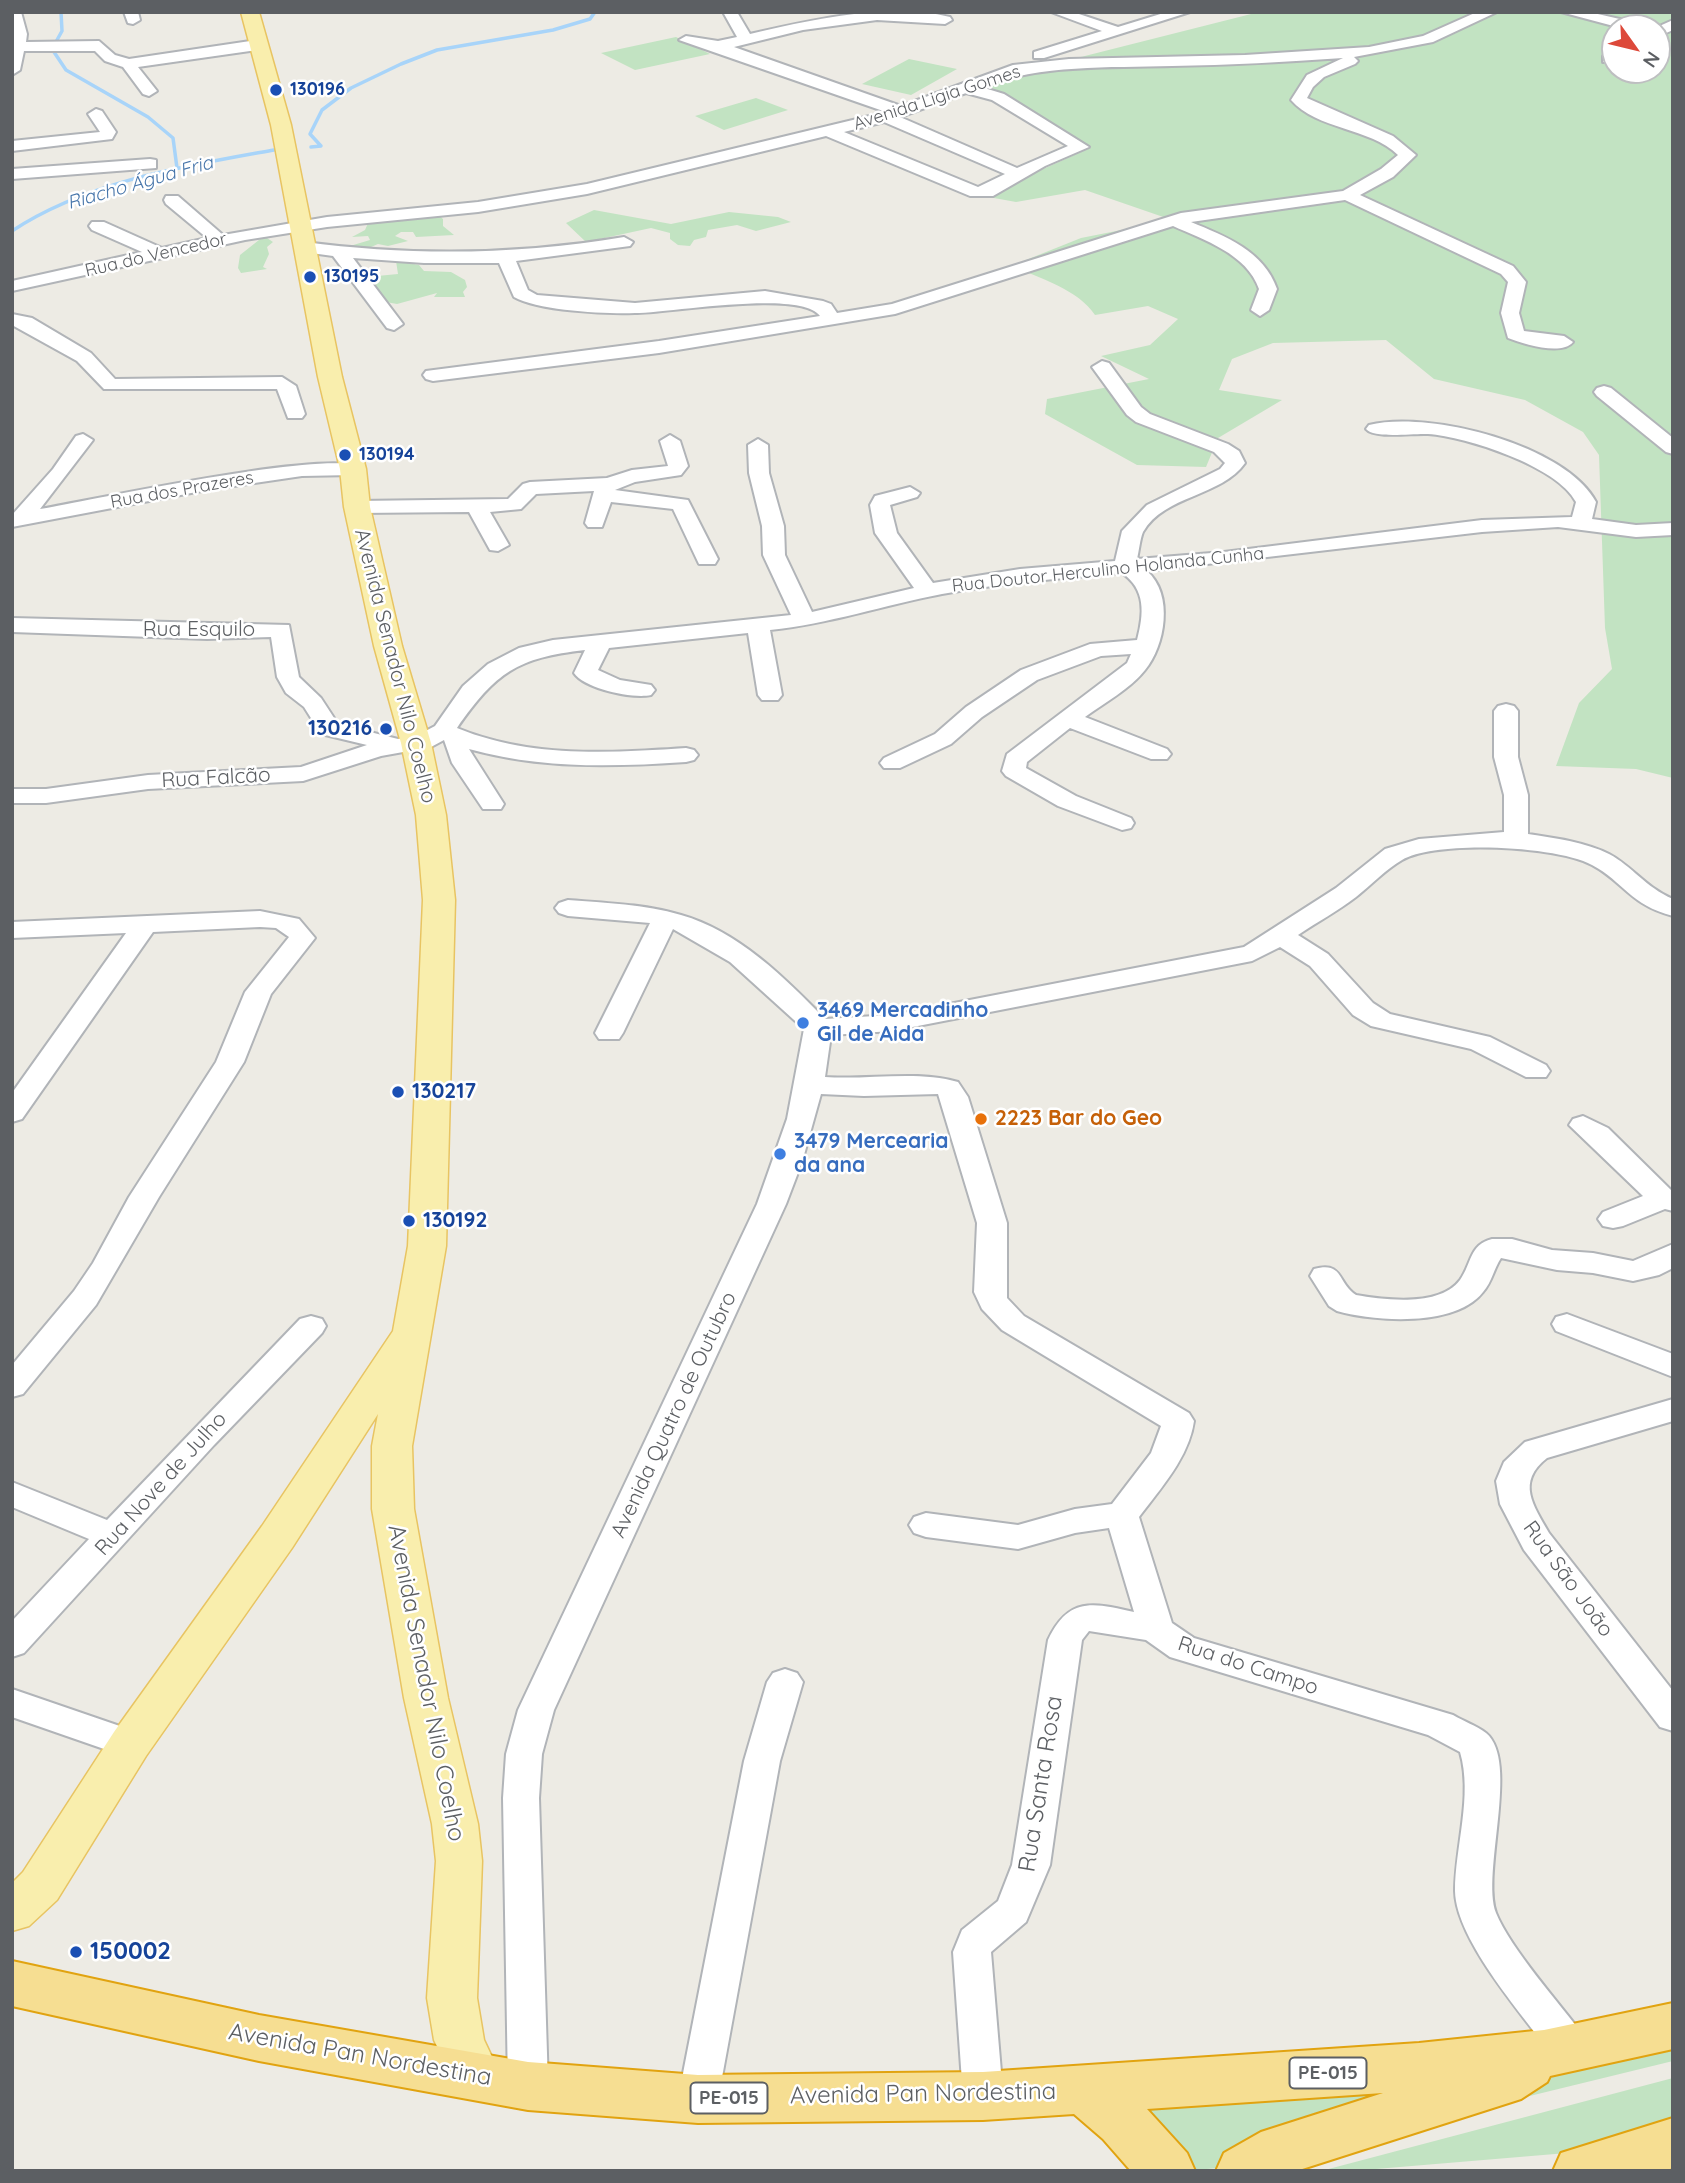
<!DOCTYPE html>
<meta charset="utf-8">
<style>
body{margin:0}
#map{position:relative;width:1685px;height:2183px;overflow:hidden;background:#edebe4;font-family:Quicksand,sans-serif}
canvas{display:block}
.frame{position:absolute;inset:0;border:14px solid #5c5f63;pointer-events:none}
.north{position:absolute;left:1601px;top:14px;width:70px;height:70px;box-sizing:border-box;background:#fff;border:2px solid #bebfc1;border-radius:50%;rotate:124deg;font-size:19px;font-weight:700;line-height:28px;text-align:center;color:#5c5f63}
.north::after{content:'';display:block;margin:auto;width:24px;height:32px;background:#dd493a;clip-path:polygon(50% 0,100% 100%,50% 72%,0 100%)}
</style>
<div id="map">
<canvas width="1685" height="2183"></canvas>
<div class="frame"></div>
<div class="north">N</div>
</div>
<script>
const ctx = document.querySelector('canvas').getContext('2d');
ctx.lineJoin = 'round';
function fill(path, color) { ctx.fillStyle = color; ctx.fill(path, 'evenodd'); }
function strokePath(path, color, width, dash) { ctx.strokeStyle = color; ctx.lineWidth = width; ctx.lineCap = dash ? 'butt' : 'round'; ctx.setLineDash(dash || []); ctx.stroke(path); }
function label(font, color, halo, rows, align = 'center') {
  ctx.font = font + ' Quicksand,sans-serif'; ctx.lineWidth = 5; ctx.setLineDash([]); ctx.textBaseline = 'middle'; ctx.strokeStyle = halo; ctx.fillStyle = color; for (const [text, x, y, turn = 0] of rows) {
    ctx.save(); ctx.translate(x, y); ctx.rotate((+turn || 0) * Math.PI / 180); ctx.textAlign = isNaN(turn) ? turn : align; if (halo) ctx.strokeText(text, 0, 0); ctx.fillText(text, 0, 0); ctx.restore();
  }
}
fill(new Path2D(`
 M1259,12H1673V778L1636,769L1556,766L1579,703L1612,669L1605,628L1599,455L1583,432L1525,400L1434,379L1386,340L1273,343L1232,359L1219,390L1282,400L1218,438L1206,467L1137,465L1045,414L1047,399L1149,379L1101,356L1150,345L1178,319L1148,306L1095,315C1079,290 1038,277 1011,266L1081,238L1172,220L1085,190L1016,202L983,196L1090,148L982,82ZM1615,28H1657V70H1615Z
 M676,37L710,54L635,70L601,53Z
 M909,59L957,69L911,95L862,84Z
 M756,98L788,110L724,130L695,116Z
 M594,210L671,224L729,212L778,217L791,222L756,231L737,225L708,230L706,237L694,240L690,246L678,245L670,239V233L651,228L586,242L566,223Z
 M437,214L443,219V226L454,235L416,237L413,232H401L395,236L408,241L388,246L378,244L357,253L340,249L370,240L368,236L352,237L365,230L369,221Z
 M264,236L273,242L267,247L269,254L263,267L267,269L241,273L238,268L240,255Z
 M396,261L419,265L424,271L451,272L465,280L467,287L463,292L465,297H434L437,293L397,304L386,302L367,277L398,274Z
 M1673,2031V2061L1456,2114L1506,2091Z
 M1468,2074L1218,2168L1184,2171L1103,2088Z
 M1673,2078V2125L1567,2153L1376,2169L1321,2171Z`), '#c2e3c2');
strokePath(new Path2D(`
 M61,12L62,31L52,49L66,70L148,117L173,138L177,168
 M311,147L321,146L310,134L322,110L351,88L401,64L437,50L553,30L590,19L595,12
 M12,231C88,181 185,166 274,150`), '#a8d4f9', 3.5);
const minor = new Path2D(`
 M12,12H21L27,34L26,42L99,41L115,55L129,59L257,40L265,45L257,50L138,67L157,91L149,96L143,94L123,67L105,61L95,51H24L20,70L12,75Z
 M124,12H138L140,20L133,24L128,23Z
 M723,12H737L750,34C811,20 888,2 950,17L952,20L945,24L877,20L803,30L734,47L901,106L1013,65L1069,59L1245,55L1369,47L1423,36L1477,12H1497L1433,42L1354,57L1358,61L1355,64L1324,77L1313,87L1307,98L1393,136L1416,155L1393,177L1360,195L1513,266L1526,282L1519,313L1524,331L1564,336L1573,342C1562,356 1523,344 1508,338L1501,313L1508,282L1501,274L1345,200L1191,222C1225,236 1264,251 1277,289L1269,310L1260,316L1251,310L1259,289C1247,254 1204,240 1173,226L895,314L659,353L433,381L426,379L423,375L426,371L659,341L820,316C801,289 669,313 635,313C605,314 539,311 514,297L499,263H424L353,258L403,324L394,330L387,328L333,256L304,252L295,247L304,242C412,256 517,255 624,237L633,242L630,246L516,261L528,290L537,295L635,303L765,291L823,301L831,304L837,313L892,304L1181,213L1343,191L1381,169L1398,155C1369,127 1317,130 1291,100L1307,75L1343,58C1286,62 1229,65 1172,66C1107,68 1043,64 981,87L1004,94L1089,147L1045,166L993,196H970L826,136L587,194L478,212L327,227L245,240L12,291V281L142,252L92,230L89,226L92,222H104L162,248L207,238L166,204L164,200L166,196H178L223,235L327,217L478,202L587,184L886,112L679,40L686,36L718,41L737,37ZM966,93L992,100L1068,146L1017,168L900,117ZM884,122L1005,174L978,187L844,132Z
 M1051,12H1073L1118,27L1167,12H1190L1044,58H1034V52L1102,31Z
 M1561,12H1589L1646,25L1648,28H1621Z
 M1673,20V30L1657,37L1655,28Z
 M1615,50V61L1603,62V56Z
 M96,109L102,111L116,132L112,139L12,151V141L100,132L88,114Z
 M150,159L156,160V168L12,179V169Z
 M12,314L32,318L91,353L115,379L282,377L296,386L305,414L302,418H288L277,389H104L77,361L12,325Z
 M1102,361L1109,363L1141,407L1150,414L1228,444L1239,451L1245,463C1221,497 1164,495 1143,532C1140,539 1139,551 1137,559L1224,552L1482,520L1572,517L1576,502C1557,466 1467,437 1428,434C1414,433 1374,439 1366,429L1369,425C1429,410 1566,445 1596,502L1592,519L1636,525L1673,523V535L1636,537L1558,527L1482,532L1147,571C1174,595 1165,646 1145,670C1130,689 1104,703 1085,717L1167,749L1171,754L1167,759H1151L1070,728L1027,762L1026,768L1076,796L1131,818L1134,823L1131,828L1122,830L1058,806L1006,776L1002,771L1007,754L1127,663L1131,654L1101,656L1037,680L982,717L951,744L900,768H884L880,763L884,758L935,734L966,707L1021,670L1090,644L1137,640C1144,614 1146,589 1122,573C1062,578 1002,583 942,594C884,605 829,624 770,630L782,695L778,700H762L758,695L748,633L609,648L598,670L620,680L651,685L655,690L651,695C633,699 585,689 574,673L585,650C517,658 496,672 457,728C530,758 608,753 686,748L694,750L698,755L694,760L686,762C612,767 541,769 469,749L504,804L501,809H483L452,763L444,740L431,747L381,756L303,781L148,789L46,803H12V789H46L148,775L301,767L367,745L321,734L304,707L286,693L277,677L271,637L207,639L12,632V618L289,625L299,677L321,698L338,724L398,739L416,736L435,726L463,686L488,664L519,648L553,640L791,615L763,555L762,526L749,473L748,445L758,439L768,445L769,473L784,526L785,555L812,612L914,588L875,533L870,505L875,496L910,487L920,493L917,497L890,505L897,533L933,583L1020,569L1115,561L1122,531L1147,505L1220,469L1225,463L1214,452L1136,422L1127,415L1092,367Z
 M1604,386L1611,388L1673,438V454L1666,452L1597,396L1594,392L1597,388Z
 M83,434L93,440L40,509C81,502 346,445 363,469L353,475L302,476L207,490L12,527V515L53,469L76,436Z
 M670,435L680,441L688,466L681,475L635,482L615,490L688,500L718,559L715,564H699L673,509L611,502L602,527H588L585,523L594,491L536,494L521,509L490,512L509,545L498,551L490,550L469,512L357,513L347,507L357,501L508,499L523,484L530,482L607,478L632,470L668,466L660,441Z
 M1506,704L1514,706L1518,711V757L1528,795V834C1555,838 1585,842 1609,854C1632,866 1645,887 1673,899V916C1630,905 1624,882 1592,865C1557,846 1436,840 1402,860C1386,869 1371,885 1356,897C1338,911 1317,922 1298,935L1328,954L1373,1003L1390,1014L1490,1037L1546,1065L1550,1071L1546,1077H1526L1471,1049L1371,1026L1353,1015L1310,966L1280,947L1252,961L892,1031L831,1035L825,1077C868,1080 918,1070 958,1082L968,1097L1007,1223V1298L1024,1316L1189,1413L1194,1421C1189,1457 1161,1488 1139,1517L1172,1623L1194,1638L1453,1715C1463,1721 1477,1726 1486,1733C1520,1761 1481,1873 1496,1913C1510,1948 1560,2004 1584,2036L1590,2048L1584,2060L1570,2065L1556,2060C1526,2019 1456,1941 1455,1891C1455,1847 1473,1796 1460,1752L1428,1735L1170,1657L1146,1640L1089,1631L1082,1640L1050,1865L1026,1922L991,1952L1003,2096L997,2108L983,2114L969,2108L963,2096L953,1952L962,1930L998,1901L1012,1865L1048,1640C1068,1597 1092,1602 1134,1612L1109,1528L1075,1533L1018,1549L926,1537L914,1533L909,1525L914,1517L926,1513L1018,1525L1075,1509L1112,1504L1151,1453L1161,1426L1002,1330L982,1309L974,1292L977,1223L938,1094L864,1096L821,1094L802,1162L786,1204L554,1710L542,1754L539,1798L548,2086L542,2098L528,2103L514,2098L508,2086L503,1798L506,1754L518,1710L757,1204L787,1119L804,1029L730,962L673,929L623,1033L619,1039H599L595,1033L650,923L568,916L559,913L555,908L559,903L568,900C606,903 644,904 681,915C738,931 785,978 825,1019L892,1015L1244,947L1336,888L1385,849L1419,839L1504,832V795L1494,757V711L1498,706Z
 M260,911L299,919L315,938L271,994L244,1062L159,1197L96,1305L23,1394L12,1397V1365L74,1291L93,1263L129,1197L216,1062L245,992L289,937L276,928L260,927L153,932L22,1119L12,1122V1093L126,933L12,938V922Z
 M1583,1116L1608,1128L1673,1192V1211L1665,1209L1623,1226L1613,1228L1603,1226L1598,1219L1603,1212L1643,1196L1569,1125L1573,1119Z
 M1492,1239H1512L1552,1250L1593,1253L1633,1261L1673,1244V1268L1659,1275L1633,1281L1593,1273L1557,1270L1501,1258C1494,1268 1492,1282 1483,1292C1456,1327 1376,1322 1337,1311L1329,1306L1310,1276L1314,1269C1344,1261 1337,1283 1356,1295C1385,1300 1440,1307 1460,1280C1472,1263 1469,1245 1492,1239Z
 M1567,1314L1673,1354V1377L1556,1331L1552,1324L1556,1317Z
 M311,1316L322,1319L326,1326L322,1333L214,1445L24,1653L12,1657V1621L89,1539L12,1507V1482L107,1520L300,1319Z
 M1673,1399V1421L1547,1458C1516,1482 1533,1505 1549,1533L1673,1691V1731L1660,1727L1524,1550L1500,1504L1496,1481L1504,1462L1525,1442Z
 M785,1669L797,1673L803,1682L780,1761L718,2099L712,2111L698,2117L684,2111L678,2099L744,1761L767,1682L773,1673Z
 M12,1689L143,1734L148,1744L143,1754L130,1758L12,1717Z`);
const major = new Path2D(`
 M241,12H259L291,125L342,377L366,469L370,507L402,646L431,743L446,815L455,900L446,1246L412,1446L414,1509L448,1698L478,1824L482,1861L477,1998L484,2040L501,2076L494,2091L476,2098L458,2091L434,2040L427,1998L436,1861L432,1824L404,1698L372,1509V1446L378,1414L292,1548L146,1756L57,1900L29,1926L12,1931V1883L23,1872L114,1732L262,1526L393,1331L408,1246L423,900L416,815L401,743L374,646L344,507L340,469L318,377L271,125Z`);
const highway = new Path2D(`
 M12,1961L259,2015L528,2062L698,2075L983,2072L1419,2043L1544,2030L1673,2003V2049L1550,2076L1547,2082L1521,2099L1296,2171H1216L1224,2153L1261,2132L1383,2093L1147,2109L1187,2153L1195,2171H1131L1103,2139L1074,2114L983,2120L698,2123L528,2110L259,2061L12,2006Z
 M1673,2118V2168L1664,2171H1553L1561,2153Z`);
strokePath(minor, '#b1b4b8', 4);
strokePath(major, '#e8c462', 3);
strokePath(highway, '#e1a310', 4);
fill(minor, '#fff');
fill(major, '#f9eead');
fill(highway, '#f6de92');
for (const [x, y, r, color] of [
 [276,90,7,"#1a4fb4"],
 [310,277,7,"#1a4fb4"],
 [345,455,7,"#1a4fb4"],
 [386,729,7,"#1a4fb4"],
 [803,1023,7,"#3f7fe0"],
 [398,1092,7,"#1a4fb4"],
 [981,1119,7,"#e8710a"],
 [780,1154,7,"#3f7fe0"],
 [409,1221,7,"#1a4fb4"],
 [76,1952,7,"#1a4fb4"]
]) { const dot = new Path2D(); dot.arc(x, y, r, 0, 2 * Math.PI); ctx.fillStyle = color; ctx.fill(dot); strokePath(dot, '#fff', 2.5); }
label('bold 18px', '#164399', '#fff', [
 ["130196",290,90],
 ["130195",324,277],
 ["130194",359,455]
], 'left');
label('18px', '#5c5f63', '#fff', [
 ["Avenida Ligia Gomes",937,98,-18],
 ["Rua do Vencedor",156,255,-13],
 ["Rua dos Prazeres",182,490,-10],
 ["Rua Doutor Herculino Holanda Cunha",1108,570,-6]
]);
label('italic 19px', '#4675aa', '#fff', [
 ["Riacho Água Fria",140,183,-16]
]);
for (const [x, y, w] of [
 [1328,2073,77],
 [729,2098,77]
]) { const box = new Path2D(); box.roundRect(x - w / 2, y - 15.5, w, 31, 5); ctx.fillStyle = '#fff'; ctx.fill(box); strokePath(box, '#5c5f63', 2); }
label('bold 19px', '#5c5f63', null, [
 ["PE-015",1328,2073],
 ["PE-015",729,2098]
]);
label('21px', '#5c5f63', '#fff', [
 ["Rua Esquilo",199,630],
 ["Avenida Senador Nilo Coelho",395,666,76],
 ["Rua Falcão",216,778,-3],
 ["Avenida Quatro de Outubro",674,1415,-65],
 ["Rua Nove de Julho",161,1484,-48],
 ["Rua São João",1568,1579,54],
 ["Rua do Campo",1248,1666,18]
]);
label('bold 21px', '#164399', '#fff', [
 ["130216",372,729,"right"],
 ["130217",412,1092],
 ["130192",423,1221]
], 'left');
label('bold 21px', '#366cbe', '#fff', [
 ["3469 Mercadinho",817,1011],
 ["Gil de Aida",817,1035],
 ["3479 Mercearia",794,1142],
 ["da ana",794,1166]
], 'left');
label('bold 21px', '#c56008', '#fff', [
 ["2223 Bar do Geo",995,1119]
], 'left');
label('24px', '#5c5f63', '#fff', [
 ["Avenida Senador Nilo Coelho",426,1683,79],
 ["Rua Santa Rosa",1041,1784,-81],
 ["Avenida Pan Nordestina",360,2055,10],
 ["Avenida Pan Nordestina",923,2094,-1]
]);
label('bold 24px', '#164399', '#fff', [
 ["150002",90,1952]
], 'left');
</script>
